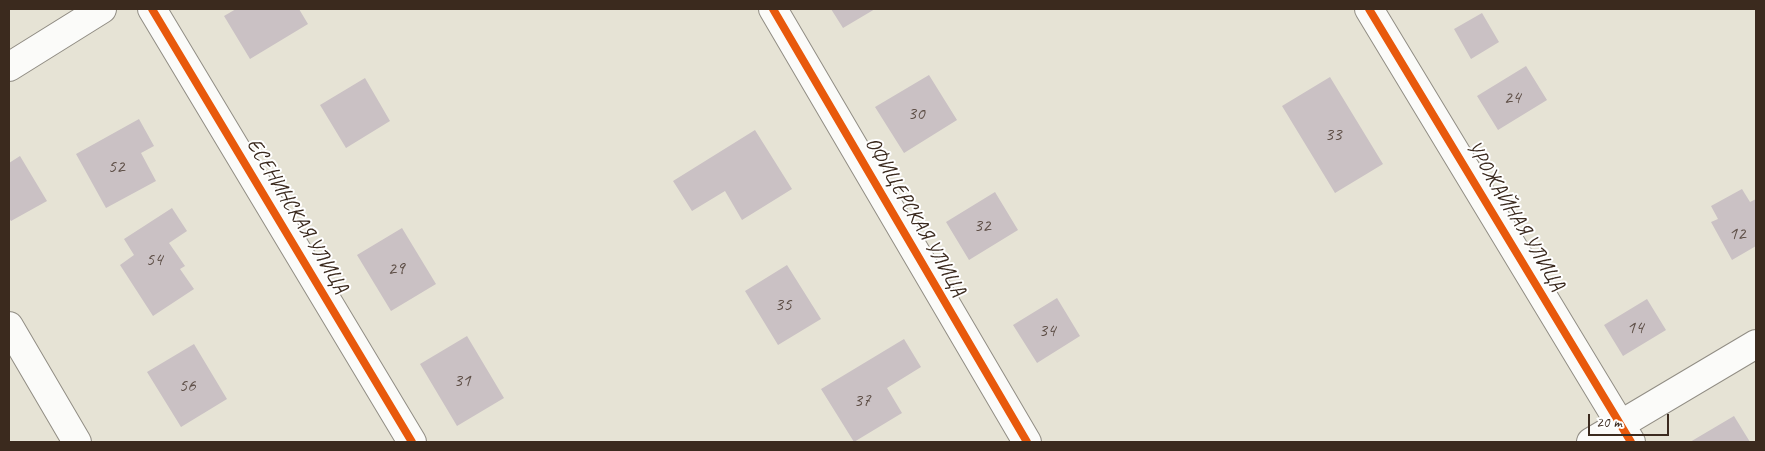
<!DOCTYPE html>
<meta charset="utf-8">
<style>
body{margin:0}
#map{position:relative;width:1765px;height:451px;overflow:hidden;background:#e6e3d5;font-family:Caveat,sans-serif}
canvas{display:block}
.frame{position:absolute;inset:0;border:10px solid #3b2a1e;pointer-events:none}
.scale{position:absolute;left:1588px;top:414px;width:81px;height:22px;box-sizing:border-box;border:2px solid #3b2a1e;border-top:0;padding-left:6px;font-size:15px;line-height:18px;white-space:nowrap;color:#3b2a1e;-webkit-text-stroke:4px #fff;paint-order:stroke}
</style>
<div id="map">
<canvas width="1765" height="451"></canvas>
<div class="frame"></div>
<div class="scale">20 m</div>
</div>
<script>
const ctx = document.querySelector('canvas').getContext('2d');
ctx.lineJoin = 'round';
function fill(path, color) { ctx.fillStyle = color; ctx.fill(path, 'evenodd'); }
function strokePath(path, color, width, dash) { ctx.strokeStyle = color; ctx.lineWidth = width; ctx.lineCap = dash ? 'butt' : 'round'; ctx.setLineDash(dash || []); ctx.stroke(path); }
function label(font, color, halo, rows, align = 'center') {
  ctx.font = font + ' Caveat,sans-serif'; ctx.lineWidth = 4; ctx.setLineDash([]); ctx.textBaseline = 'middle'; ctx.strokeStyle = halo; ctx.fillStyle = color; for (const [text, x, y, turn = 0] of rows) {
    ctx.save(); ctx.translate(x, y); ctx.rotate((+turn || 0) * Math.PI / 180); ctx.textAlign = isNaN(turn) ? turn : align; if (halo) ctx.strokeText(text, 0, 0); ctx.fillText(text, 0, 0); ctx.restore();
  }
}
fill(new Path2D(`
 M236,9H299L308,24L250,59L224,16Z
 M831,9H875L843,28Z
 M1482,13L1499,42L1471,59L1454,29Z
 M1526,66L1547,100L1498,130L1477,96Z
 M929,75L957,120L904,153L875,107Z
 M1330,77L1383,164L1335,193L1282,106Z
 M365,78L390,121L346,148L320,105Z
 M139,119L154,146L141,153L156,181L106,208L76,154Z
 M755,130L792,189L742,220L725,191L692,211L673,181Z
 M20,156L47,201L11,221L9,218V163Z
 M1742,189L1750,202L1756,199V246L1732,260L1711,222L1718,219L1711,206Z
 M995,192L1018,230L969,260L946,222Z
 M172,208L187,231L169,243L185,266L180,269L194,289L153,316L120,265L134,255L124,239Z
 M402,228L436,284L391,311L357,255Z
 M787,265L821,319L778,345L745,291Z
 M1057,298L1080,336L1037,363L1013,325Z
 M1647,299L1666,330L1623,356L1604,325Z
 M467,336L504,398L457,426L420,364Z
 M904,339L921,367L887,388L902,413L854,442L821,389Z
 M194,344L227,399L181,427L147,372Z
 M1734,416L1750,442H1690Z`), '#cac1c4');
const minor = new Path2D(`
 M152,9L412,442
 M773,9L1027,442
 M1369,9L1631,442
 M9,67L102,9
 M9,326L77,442
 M1591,442L1756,344`);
strokePath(minor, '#918d84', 30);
strokePath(minor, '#fbfbf9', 28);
strokePath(new Path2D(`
 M152,9L412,442
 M773,9L1027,442
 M1369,9L1631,442`), '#e8590c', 8);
label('19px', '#5f5048', null, [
 ["24",1512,98],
 ["30",916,114],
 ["33",1333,135],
 ["52",116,167],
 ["32",982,226],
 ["12",1737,234],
 ["54",154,260],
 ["29",396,269],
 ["35",783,305],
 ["14",1635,328],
 ["34",1047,331],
 ["31",462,381],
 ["56",187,386],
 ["37",862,401]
]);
label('21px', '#3b2a1e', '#fff', [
 ["ЕСЕНИНСКАЯ УЛИЦА",297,216,59],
 ["УРОЖАЙНАЯ УЛИЦА",1515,216,59],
 ["ОФИЦЕРСКАЯ УЛИЦА",915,217,60]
]);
</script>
